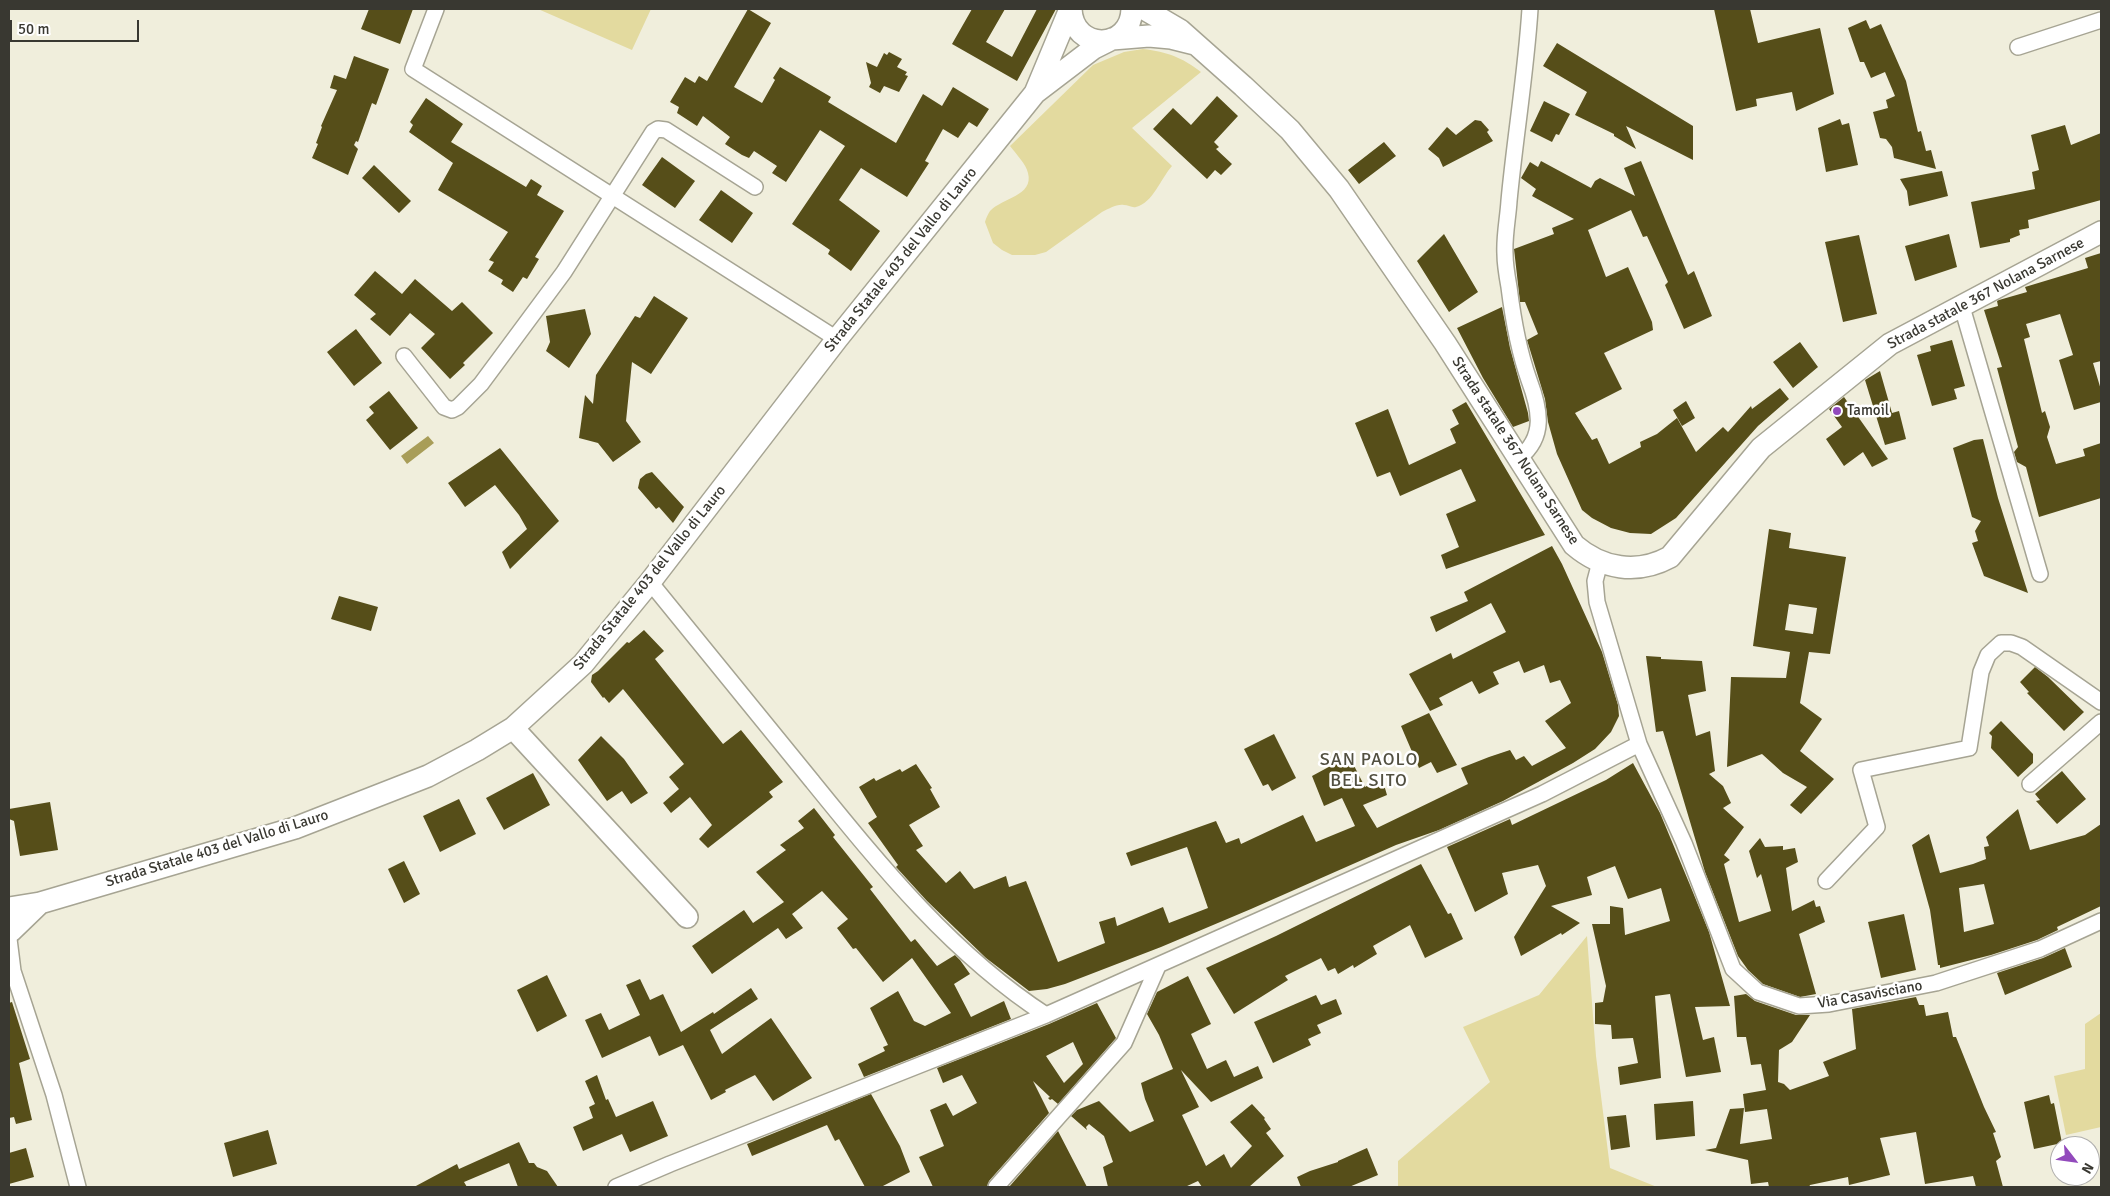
<!DOCTYPE html>
<style>
body{margin:0}
#map{position:relative;width:2110px;height:1196px;overflow:hidden;background:#f0eedc;font-family:Signika,sans-serif}
canvas{display:block}
.frame{position:absolute;inset:0;border:10px solid #393831;pointer-events:none}
.north{position:absolute;left:2050px;top:1136px;width:50px;height:50px;box-sizing:border-box;background:#fff;border:1px solid #b0afad;border-radius:50%;rotate:120deg;font-size:14px;font-weight:700;line-height:20px;text-align:center;color:#393831}
.north::after{content:'';display:block;margin:auto;width:18px;height:22px;background:#924abc;clip-path:polygon(50% 0,100% 100%,50% 72%,0 100%)}
.scale{position:absolute;left:10px;top:20px;width:129px;height:22px;box-sizing:border-box;border:2px solid #393831;border-top:0;padding-left:6px;font-size:15px;line-height:18px;white-space:nowrap;color:#393831;-webkit-text-stroke:4px #fff;paint-order:stroke}
</style>
<div id="map">
<canvas width="2110" height="1196"></canvas>
<div class="frame"></div>
<div class="north">N</div>
<div class="scale">50 m</div>
</div>
<script>
const ctx = document.querySelector('canvas').getContext('2d');
ctx.lineJoin = 'round';
function fill(path, color) { ctx.fillStyle = color; ctx.fill(path, 'evenodd'); }
function strokePath(path, color, width, dash) { ctx.strokeStyle = color; ctx.lineWidth = width; ctx.lineCap = dash ? 'butt' : 'round'; ctx.setLineDash(dash || []); ctx.stroke(path); }
function label(font, color, halo, rows, align = 'center') {
  ctx.font = font + ' Signika,sans-serif'; ctx.lineWidth = 5; ctx.setLineDash([]); ctx.textBaseline = 'middle'; ctx.strokeStyle = halo; ctx.fillStyle = color; for (const [text, x, y, turn = 0] of rows) {
    ctx.save(); ctx.translate(x, y); ctx.rotate((+turn || 0) * Math.PI / 180); ctx.textAlign = isNaN(turn) ? turn : align; if (halo) ctx.strokeText(text, 0, 0); ctx.fillText(text, 0, 0); ctx.restore();
  }
}
fill(new Path2D(`
 M538,9H651L632,50Z
 M1143,49C1168,52 1181,57 1201,72L1132,128L1172,166C1161,178 1153,203 1136,207C1132,208 1128,205 1124,205C1116,204 1109,209 1102,212L1046,252L1035,255H1012L1002,250L993,243L985,222C986,218 988,214 990,211C1002,198 1034,196 1028,173C1026,164 1016,154 1010,146L1093,65L1124,52Z
 M1587,936L1596,1056L1610,1168L1657,1187H1398V1161L1490,1082L1463,1027L1539,995Z
 M2101,1013V1127L2066,1135L2054,1076L2085,1069V1024Z`), '#e3da9f');
fill(new Path2D(`
 M428,436L434,443L407,464L401,456Z`), '#a89d58');
fill(new Path2D(`
 M369,9H413L400,44L361,29Z
 M748,9L771,23L734,87L762,103L775,80L773,78L780,67L831,97L828,102L896,143L923,94L942,106L953,87L989,109L977,127L969,122L958,138L943,129L925,161L929,163L907,197L861,168L839,200L880,231L851,271L828,254L830,250L792,224L845,146L820,130L786,182L772,173L777,166L754,151L749,158L742,155L725,144L730,137L703,116L697,126L677,113L679,107L670,102L685,77L695,83L699,76L707,81Z
 M972,9H1005L986,42L1012,57L1037,9H1056L1017,81L952,44Z
 M1714,9H1750L1758,43L1820,28L1834,94L1796,111L1792,92L1756,99L1757,106L1736,111Z
 M1866,20L1870,29L1881,24L1906,81L1918,132L1921,131L1926,151L1931,150L1936,169L1894,158L1892,147L1886,139L1880,138L1873,112L1888,108L1886,100L1895,96L1885,72L1871,78L1864,62H1860L1848,28Z
 M1557,43L1693,126V160L1626,126L1636,149L1614,136V134L1575,115L1587,92L1543,66Z
 M889,52L902,59L897,67L907,72L905,75L908,76L899,92L884,86L880,93L869,87L871,83L866,62L877,67L884,53L887,55Z
 M354,56L389,69L376,105L372,103L358,142L356,141L354,145L358,149L348,175L312,158L318,144L316,143L322,127L321,126L337,90L330,88L334,75L346,79Z
 M1217,96L1238,116L1214,142L1219,147L1216,149L1232,164L1221,175L1215,170L1207,179L1153,129L1173,108L1191,125Z
 M426,98L463,124L451,142L526,187L531,179L542,186L537,195L564,211L535,257L539,259L527,279L523,277L513,292L501,284L503,280L488,271L494,262L489,260L508,232L438,190L453,163L409,132L413,125L410,122Z
 M1544,101L1570,114L1559,135L1556,134L1552,142L1530,131Z
 M1840,119L1842,125L1849,123L1858,165L1826,172L1818,128Z
 M1475,120L1481,121L1489,130L1487,132L1493,141L1443,167L1439,158L1428,149L1447,127L1456,135Z
 M2065,125L2071,145L2101,133V200L2028,220L2029,228L2019,230L2020,235L2010,239V242L1980,248L1971,202L2035,189L2032,172L2039,170L2031,135Z
 M1384,142L1396,156L1359,184L1348,170Z
 M662,157L695,181L675,208L642,185Z
 M1541,161L1591,188L1595,181L1600,178L1635,196L1624,168L1641,161L1688,275L1694,271L1712,316L1684,329L1665,285L1668,282L1647,236L1643,237L1631,210L1588,230L1606,277L1628,267L1652,322L1653,330L1604,353L1622,389L1575,413L1592,440L1597,438L1609,464L1641,447L1640,442L1657,434L1677,418L1696,452L1723,427L1728,432L1751,406L1752,409L1780,388L1789,399L1758,426L1676,518L1651,534L1630,533L1611,528L1592,518L1582,510L1557,454L1548,422L1545,399L1527,340L1538,334L1525,302H1520L1514,249L1554,234L1552,228L1574,219L1532,196L1536,189L1521,178L1530,162L1538,167Z
 M374,165L411,201L399,213L362,178Z
 M1942,171L1948,196L1909,206L1907,191L1900,179Z
 M721,190L753,213L732,243L699,220Z
 M1444,234L1478,292L1449,312L1417,261Z
 M1949,234L1957,267L1915,281L1905,246Z
 M1859,235L1877,314L1843,322L1825,242Z
 M2101,253V361L2093,363L2101,390V402L2074,410L2059,360L2073,355L2060,314L2026,324L2030,337L2024,339L2042,413L2045,411L2050,427L2047,437L2056,464L2085,456L2083,449L2101,443V498L2039,517L2026,467L2017,462L2014,452L2018,447L1997,368L2002,367L1984,310L1998,306L1997,301L1999,300L2027,292L2025,287L2088,268L2085,258Z
 M375,271L402,294L415,279L452,311L462,302L493,333L463,363L465,365L450,379L421,348L435,334L410,313L390,336L370,319L376,314L354,295Z
 M654,296L688,318L651,374L632,362L626,421L641,442L613,462L598,443L579,438L585,395L593,404L596,375L635,316L640,318Z
 M1502,307L1510,348L1528,413L1529,421L1513,427L1483,378L1457,328Z
 M585,309L591,334L569,368L546,351L550,342L546,316Z
 M356,329L382,363L354,386L327,352Z
 M1952,340L1965,386L1954,389L1957,399L1932,406L1917,355L1931,351L1930,346Z
 M1800,342L1818,367L1793,388L1773,362Z
 M1880,371L1892,413L1899,411L1906,439L1885,445L1865,380Z
 M389,391L418,428L390,450L366,420L374,413L369,407Z
 M1844,397L1888,459L1872,467L1863,452L1844,466L1826,439L1842,427L1829,409Z
 M1686,401L1695,418L1682,426L1673,410Z
 M1466,402L1545,535L1446,569L1441,555L1459,547L1446,514L1476,501L1461,469L1400,496L1390,472L1377,477L1355,423L1388,409L1409,465L1456,443L1450,429L1459,424L1452,410Z
 M1983,439L1998,498L2028,593L1984,576L1972,543L1978,541L1975,531L1981,521L1972,517L1953,448L1974,440Z
 M500,448L559,521L510,569L502,552L527,529L519,515L495,485L465,507L448,483Z
 M652,472L684,507L673,523L659,507L656,509L638,488L640,479L646,474Z
 M1769,529L1791,533L1789,548L1846,557L1830,654L1809,652L1800,703L1822,719L1800,751L1834,779L1801,814L1790,805L1807,787L1783,773L1762,754L1727,767L1731,677L1786,678L1790,652L1753,646ZM1789,604L1817,608L1813,634L1785,630Z
 M1552,546L1562,564L1602,652L1618,705L1619,716L1611,732L1595,749L1573,763L1503,801L1439,830L1396,845L1251,909L1161,947L1065,984L1047,989L1029,991L986,958L927,901L896,867L898,865L868,823L877,817L859,787L874,778L876,781L900,769L902,772L916,764L932,788L930,789L940,807L909,825L923,846L916,850L946,883L960,871L974,889L1006,876L1009,887L1026,881L1058,962L1105,943L1099,922L1115,917L1117,926L1163,907L1169,923L1208,908L1187,847L1131,866L1126,853L1216,821L1226,843L1239,838L1241,844L1303,815L1316,842L1355,826L1342,798L1324,806L1312,776L1349,756L1365,787L1382,778L1387,795L1363,805L1377,828L1468,784L1461,768L1489,757L1510,750L1516,760L1524,756L1532,766L1566,748L1545,721L1571,703L1560,680L1550,683L1544,665L1524,673L1519,661L1493,672L1499,684L1479,694L1472,681L1439,698L1443,705L1430,711L1409,674L1451,653L1453,659L1506,632L1491,603L1436,632L1430,617L1468,601L1464,592Z
 M339,596L378,607L371,631L331,619Z
 M644,630L664,651L655,659L723,744L741,730L783,782L769,792L773,797L708,848L699,839L712,825L690,797L671,813L663,803L679,789L669,777L684,764L623,689L609,703L604,697L603,698L591,682L592,675L598,671L627,642L629,643Z
 M1646,656L1661,657V659L1702,661L1706,691L1688,695L1696,736L1710,731L1715,771L1709,774L1723,786L1731,803L1723,808L1744,827L1724,855L1730,860L1724,864L1739,922L1771,911L1761,874L1757,878L1749,851L1760,838L1765,847L1783,846V850L1795,848L1798,862L1786,868L1792,911L1814,900L1816,907L1820,906L1825,922L1799,934L1816,994L1800,997L1763,984L1748,970L1738,956L1705,872L1663,731L1656,732Z
 M2035,667L2048,677L2084,712L2064,731L2027,693L2029,692L2020,682Z
 M1429,713L1457,765L1437,773L1431,762L1419,768L1401,726Z
 M2001,721L2033,754V763L2018,777L1991,748L1992,736L1989,733Z
 M1274,734L1296,778L1272,791L1268,784L1263,786L1244,749Z
 M601,736L624,759L648,793L631,804L622,791L607,801L578,760Z
 M1633,763L1660,813L1690,885L1709,932L1730,1006L1695,1007L1703,1040L1714,1037L1721,1072L1686,1077L1670,994L1655,996L1661,1078L1620,1085L1618,1067L1638,1063L1633,1038L1612,1039L1611,1025L1595,1024V1003L1603,1002L1606,986L1592,924H1610V906L1623,908L1625,935L1670,921L1661,888L1628,899L1615,866L1587,877L1592,895L1551,906L1580,923L1562,935L1561,933L1521,956L1514,937L1546,886L1538,865L1502,873L1508,894L1475,912L1447,847L1510,819L1512,825L1606,780Z
 M2062,771L2086,799L2057,824L2036,801L2040,800L2035,794Z
 M533,773L550,805L504,830L486,798Z
 M459,799L476,834L440,852L423,816Z
 M50,802L58,850L20,856L14,821L9,819V809Z
 M814,808L835,835L833,837L873,887L870,889L911,942L915,939L937,966L955,955L960,960L970,974L954,984L971,1017L1004,1001L1011,1019L864,1077L858,1064L885,1051L883,1047L888,1045L870,1008L898,991L914,1021L925,1026L951,1013L912,958L883,982L856,948L853,949L837,928L848,919L822,891L792,914L803,928L786,939L778,928L712,974L692,946L744,910L753,923L784,902L756,872L786,850L780,845L804,828L798,821Z
 M2018,809L2030,850L2085,835L2101,824V906L2057,927L2058,930L2037,940L1991,955L1940,968V965H1938L1930,910L1912,845L1929,834L1940,873L1973,864L1986,859L1984,847L1989,846L1986,837ZM1984,884L1994,924L1964,932L1959,888Z
 M404,861L420,894L404,903L388,869Z
 M1421,864L1448,914L1451,913L1463,939L1425,958L1410,925L1373,946L1377,954L1354,968L1353,965L1338,974L1335,968L1328,971L1321,958L1285,976L1288,980L1234,1014L1206,968L1276,936Z
 M1904,914L1916,970L1881,978L1868,922Z
 M2065,948L2072,967L2005,995L1997,973L2043,958Z
 M547,975L567,1016L537,1032L517,990Z
 M1188,976L1211,1024L1191,1034L1207,1069L1226,1060L1234,1077L1258,1066L1263,1078L1211,1102L1181,1070L1199,1107L1182,1115L1206,1166L1224,1154L1231,1168L1252,1146L1230,1122L1252,1104L1265,1118L1264,1119L1271,1129L1266,1133L1284,1156L1249,1187H1202L1198,1181L1185,1187H1108L1103,1167L1113,1162L1104,1136L1089,1124L1086,1127L1087,1130L1071,1116L1077,1110L1099,1101L1130,1132L1154,1121L1145,1099L1141,1083L1173,1069L1159,1035L1147,1014L1157,992Z
 M640,979L650,1000L663,994L681,1032L713,1012L714,1014L751,988L758,999L710,1030L722,1054L771,1018L812,1078L773,1101L755,1075L725,1090L726,1092L711,1100L683,1045L659,1056L650,1036L602,1058L585,1020L601,1013L609,1030L640,1015L626,985Z
 M1746,994L1755,1001L1796,1015H1810L1792,1042L1779,1050L1778,1082L1784,1084L1790,1090L1829,1076L1823,1062L1856,1049L1852,1009L1916,997L1919,1005H1924L1926,1016L1948,1012L1953,1037H1956L1984,1107L1996,1132L1993,1133L2001,1157L1996,1161L2003,1187H1976L1973,1176L1925,1184L1916,1132L1880,1138L1890,1175L1849,1185L1848,1177L1810,1185L1809,1187H1769L1768,1182L1751,1184L1748,1160L1705,1150L1716,1148L1730,1109L1744,1108L1740,1144L1772,1139L1767,1109L1745,1112L1743,1094L1766,1090L1761,1064L1751,1065L1746,1037H1737L1734,996Z
 M1316,995L1321,1005L1336,999L1342,1014L1317,1025L1321,1033L1308,1039L1311,1045L1273,1063L1254,1022Z
 M12,1002L30,1059L19,1063L32,1120L16,1124L14,1117L9,1118V1003Z
 M1097,1003L1116,1038L1058,1104L1052,1099L1050,1100L1048,1098L1050,1097L1033,1081L1049,1113L989,1181L987,1187H933L919,1157L944,1146L930,1110L946,1103L953,1116L977,1103L962,1075L943,1083L937,1068L1049,1024ZM1073,1042L1083,1064L1064,1083L1046,1056Z
 M597,1075L606,1100L608,1099L616,1117L653,1101L668,1136L630,1152L622,1134L583,1151L573,1127L593,1118L589,1107L595,1104L585,1081Z
 M871,1094L900,1146L910,1172L881,1187H865L839,1139L835,1141L827,1125L752,1156L747,1144Z
 M2049,1095L2051,1104L2054,1103L2062,1143L2034,1149L2024,1102Z
 M1693,1101L1695,1136L1656,1140L1654,1104Z
 M1626,1115L1630,1147L1611,1150L1607,1117Z
 M268,1130L277,1164L233,1177L224,1143Z
 M1058,1131L1087,1187H1009Z
 M519,1142L529,1163H534L537,1167L547,1171L558,1187H518L509,1163L464,1182L467,1187H414L457,1164L459,1169Z
 M26,1148L34,1177L9,1184V1153Z
 M1367,1148L1378,1175L1349,1187H1301L1297,1177L1310,1171L1338,1162V1161Z`), '#564e19');
const minor = new Path2D(`
 M436,9L413,69L837,339
 M2018,47L2101,20
 M1962,307L2040,574
 M404,356L444,407L452,410L458,407L481,384L564,272L653,132L658,129L666,130L755,187
 M1519,458C1546,437 1540,409 1529,380C1518,349 1513,319 1509,287C1507,276 1505,265 1505,254C1504,236 1508,218 1509,201C1515,137 1526,73 1530,9
 M650,582C704,649 758,715 812,781C881,866 953,955 1046,1015
 M1639,744L1684,843L1733,969L1758,992L1799,1006L1829,1004L1936,983L2040,949L2101,921
 M2030,784L2101,722
 M1826,881L1877,827L1861,770L1969,748L1981,672L1988,655L2001,643H2011L2022,647L2101,702
 M9,939L13,971L54,1095L78,1187
 M616,1187L670,1164L1046,1015L1542,794L1639,744L1597,602L1595,581L1600,562
 M996,1187L1124,1043L1158,966`);
const secondary = new Path2D(`
 M1071,9C1073,52 1131,51 1132,9
 M1144,9L1180,30L1243,86L1290,130L1339,189L1445,343L1574,545C1602,569 1637,575 1670,557L1761,448L1890,344L2101,232
 M1035,93L1070,9
 M513,728L687,917
 M9,908L40,903L295,828L428,776L477,750L513,728L583,664L650,582L837,339L1035,93L1094,48L1112,39L1149,36L1171,38L1195,44
 M11,931L40,903`);
strokePath(minor, '#a6a493', 18);
strokePath(secondary, '#a6a493', 24);
strokePath(minor, '#fff', 15);
strokePath(secondary, '#fff', 21);
for (const [x, y, r, color] of [
 [1837,411,5,"#924abc"]
]) { const dot = new Path2D(); dot.arc(x, y, r, 0, 2 * Math.PI); ctx.fillStyle = color; ctx.fill(dot); strokePath(dot, '#fff', 2); }
label('15px', '#393831', '#fff', [
 ["Strada Statale 403 del Vallo di Lauro",901,260,-51],
 ["Strada statale 367 Nolana Sarnese",1986,294,-28],
 ["Strada statale 367 Nolana Sarnese",1515,451,57],
 ["Strada Statale 403 del Vallo di Lauro",650,578,-51],
 ["Strada Statale 403 del Vallo di Lauro",217,849,-17],
 ["Via Casavisciano",1870,995,-10]
]);
label('15px', '#393831', '#fff', [
 ["Tamoil",1847,411]
], 'left');
ctx.letterSpacing = '1px';
label('18px', '#525041', '#fff', [
 ["SAN PAOLO",1369,760],
 ["BEL SITO",1369,781]
]);
ctx.letterSpacing = '0px';
</script>
